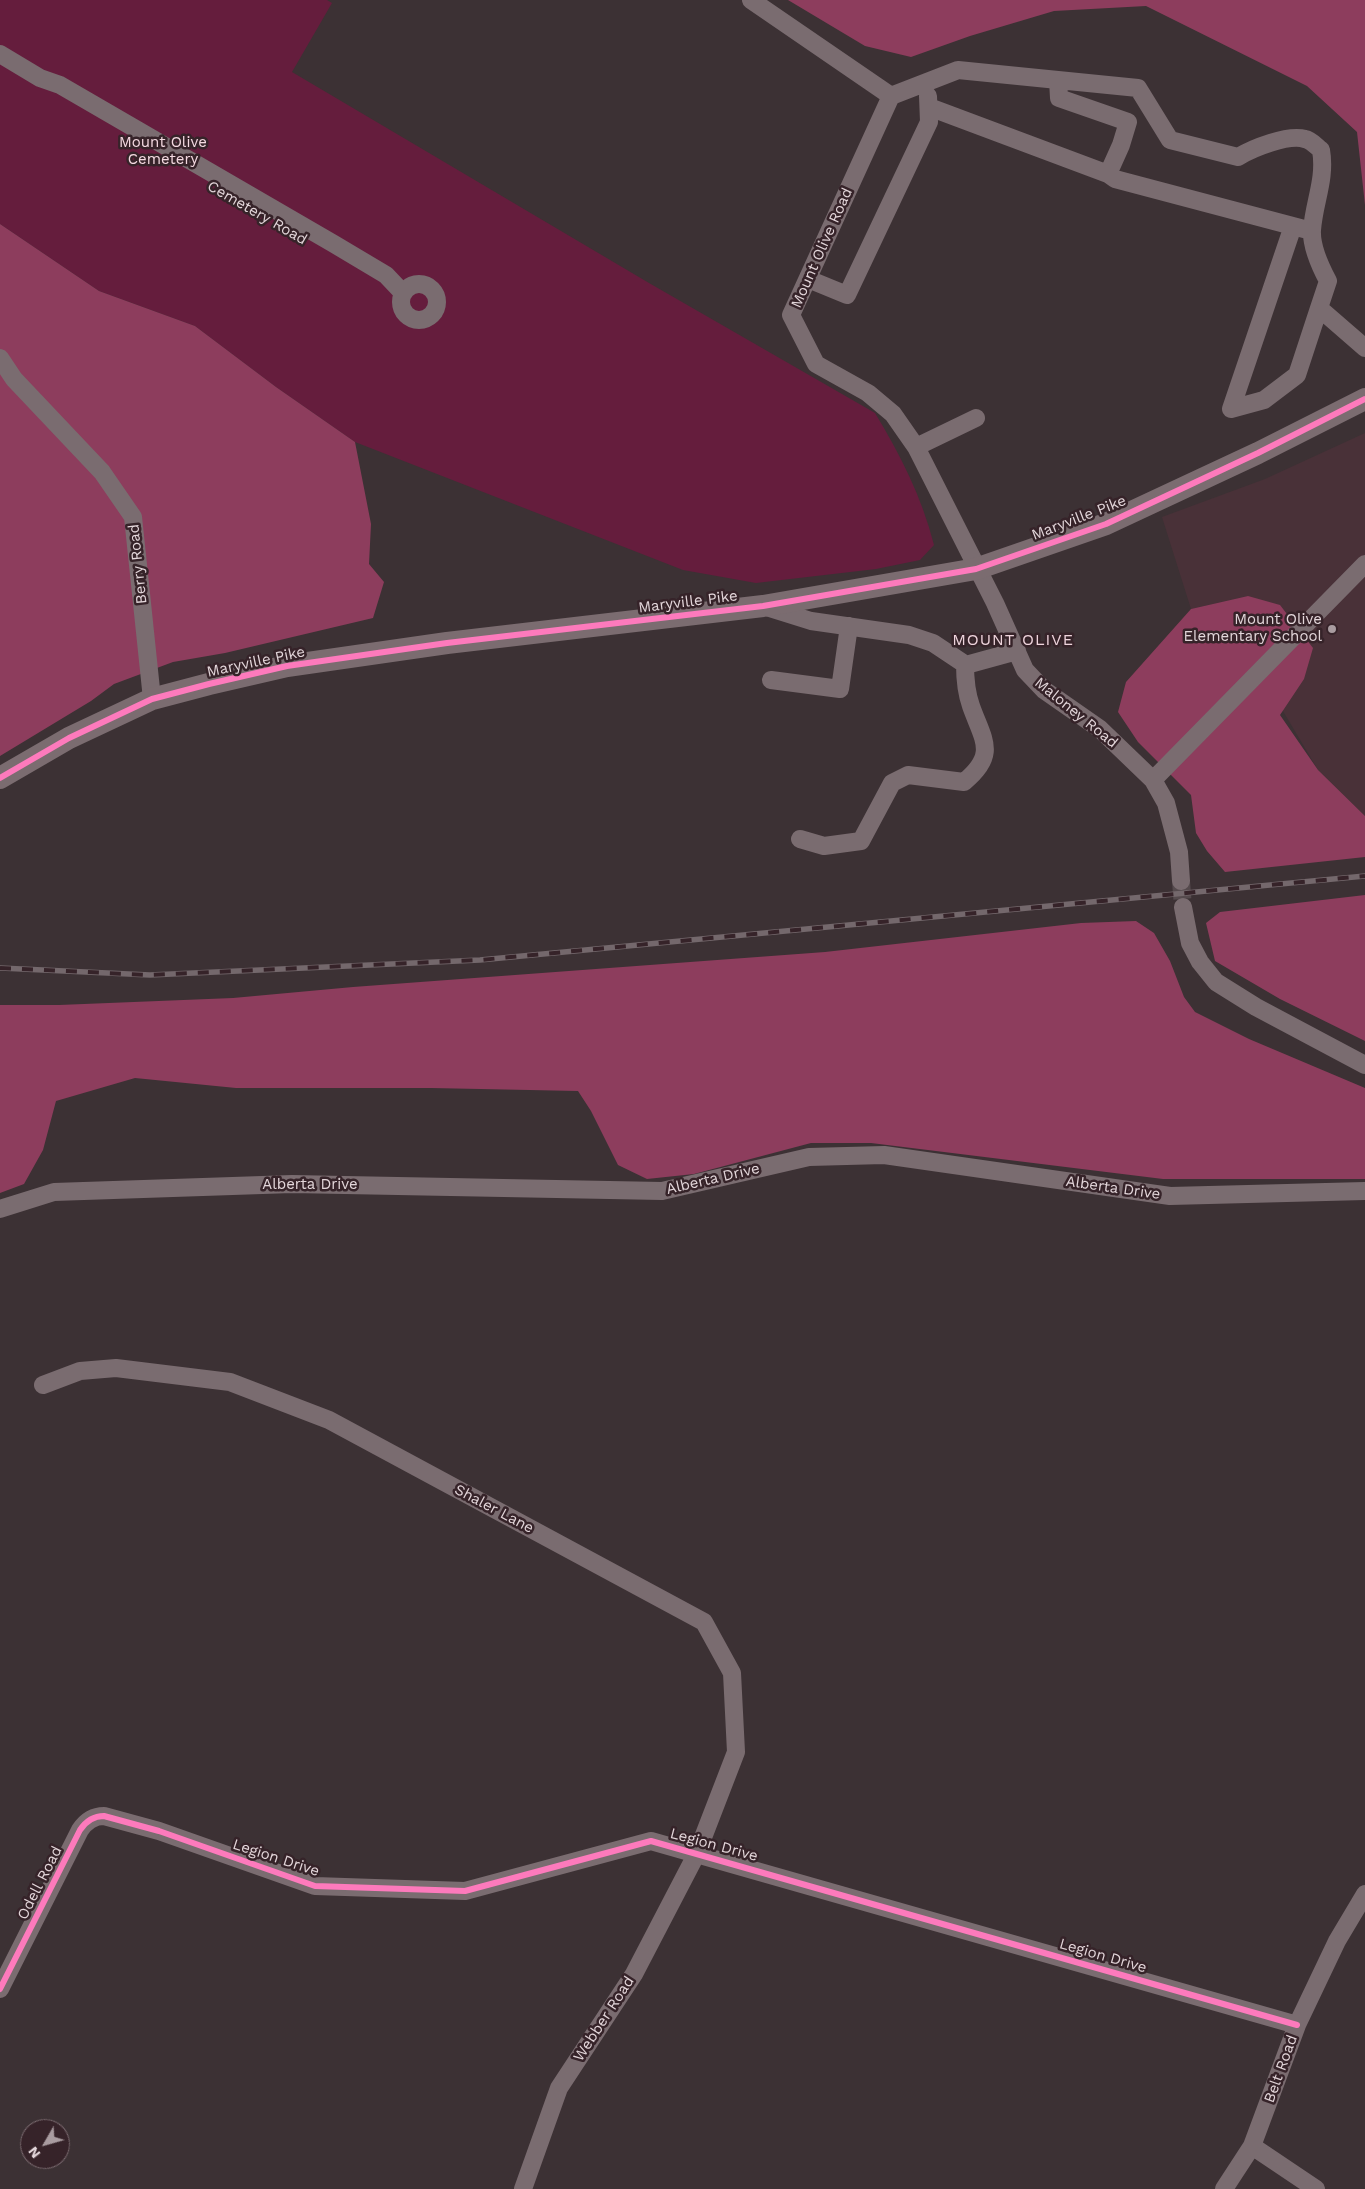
<!DOCTYPE html>
<style>
body{margin:0}
#map{position:relative;width:1365px;height:2189px;overflow:hidden;background:#3c3134;font-family:"Work Sans",sans-serif}
canvas{display:block}
.north{position:absolute;left:20px;top:2119px;width:50px;height:50px;box-sizing:border-box;background:#362329;border:1px solid #7b6b70;border-radius:50%;rotate:232deg;font-size:14px;font-weight:700;line-height:20px;text-align:center;color:#e3d6da}
.north::after{content:'';display:block;margin:auto;width:18px;height:22px;background:#a99ca0;clip-path:polygon(50% 0,100% 100%,50% 72%,0 100%)}
</style>
<div id="map">
<canvas width="1365" height="2189"></canvas>
<div class="north">N</div>
</div>
<script>
const ctx = document.querySelector('canvas').getContext('2d');
ctx.lineJoin = 'round';
function fill(path, color) { ctx.fillStyle = color; ctx.fill(path, 'evenodd'); }
function strokePath(path, color, width, dash) { ctx.strokeStyle = color; ctx.lineWidth = width; ctx.lineCap = dash ? 'butt' : 'round'; ctx.setLineDash(dash || []); ctx.stroke(path); }
function label(font, color, halo, rows, align = 'center') {
  ctx.font = font + ' "Work Sans",sans-serif'; ctx.lineWidth = 5; ctx.setLineDash([]); ctx.textBaseline = 'middle'; ctx.strokeStyle = halo; ctx.fillStyle = color; for (const [text, x, y, turn = 0] of rows) {
    ctx.save(); ctx.translate(x, y); ctx.rotate((+turn || 0) * Math.PI / 180); ctx.textAlign = isNaN(turn) ? turn : align; if (halo) ctx.strokeText(text, 0, 0); ctx.fillText(text, 0, 0); ctx.restore();
  }
}
fill(new Path2D(`
 M1365,433V816L1318,770L1280,706L1248,596L1191,609L1162,517L1265,479Z`), '#493138');
fill(new Path2D(`
 M0,0H327L332,3L292,72L649,283L875,413C900,454 922,497 934,545L920,560L876,569L756,583L683,570L355,442L276,387L195,326L99,291L0,224Z`), '#651d3d');
fill(new Path2D(`
 M788,0H1365V205L1357,132L1307,86L1146,6L1054,11L970,36L911,57L865,46Z
 M0,224L99,291L195,326L276,387L355,442L371,524L369,564L384,582L373,618L225,653L173,662L114,684L91,701L0,756Z
 M1248,596L1280,605L1313,648L1304,679L1280,715L1318,770L1365,816V857L1225,872L1207,851L1196,833L1191,795L1138,742L1118,712L1126,682L1191,609Z
 M1365,895V1041L1280,999L1215,961L1206,923L1220,912Z
 M1136,921L1154,933L1170,961L1184,997L1195,1012L1249,1039L1365,1088V1179H1163L871,1143H811L694,1174L647,1179L618,1165L591,1111L578,1091L431,1088H236L135,1078L56,1101L43,1150L24,1184L0,1193V1005H59L233,998L353,987L825,952L1081,923Z`), '#8d3d5d');
strokePath(new Path2D(`
 M1181,881L1183,907`), '#554a4d', 18, [18, 9]);
strokePath(new Path2D(`
 M751,0L891,96
 M0,54L40,78L60,85L334,244L386,275L403,293
 M891,96L791,315L816,364L868,393L893,414L916,447L995,603L1025,670L1044,690L1100,729L1153,780L1166,803L1179,852L1181,881
 M891,96L958,70L1138,88L1170,140L1238,157C1253,148 1288,134 1305,139C1311,140 1317,147 1321,150C1326,179 1314,202 1312,230C1311,247 1320,266 1328,281L1319,308L1365,348
 M929,107L1108,174L1121,145L1128,122L1059,98L1058,80
 M1108,174L1115,179L1304,229
 M1293,226L1231,409L1264,400L1297,375L1319,308
 M808,279L847,295L929,122L928,96
 M401 302a18 18 0 1 1 36 0a18 18 0 1 1-36 0Z
 M0,358L14,379L102,472L133,517L152,699
 M916,447L976,418
 M763,606L811,621L909,635L933,643L966,665L1017,651
 M771,680L840,689L849,626
 M1153,780L1365,564
 M800,839L824,846L861,841L892,783L908,775L964,782C998,754 983,740 971,706C966,692 965,679 965,664
 M1183,907L1190,943L1200,962L1216,982L1256,1007L1365,1065
 M0,1209L54,1192L292,1184L662,1191L809,1157L884,1155L1170,1196L1365,1191
 M43,1385L80,1371L116,1368L230,1382L329,1420L704,1622L732,1673L736,1752L697,1853L634,1974L559,2088L523,2189
 M0,1989L80,1830C86,1821 93,1816 104,1816L159,1831L315,1886L465,1891L651,1841L1297,2025
 M1252,2146L1316,2189
 M1224,2189L1252,2146L1297,2025L1337,1941L1365,1894`), '#7a6c70', 18);
strokePath(new Path2D(`
 M0,778L69,738L152,699L209,684L287,666L447,643L763,606L976,569L1106,524L1258,453L1365,399`), '#7b6c70', 22);
const rail = new Path2D(`
 M0,968L150,975L480,960L1365,876`);
strokePath(rail, '#74686c', 5.5);
strokePath(rail, '#362329', 4, [11]);
strokePath(new Path2D(`
 M0,778L69,738L152,699L209,684L287,666L447,643L763,606L976,569L1106,524L1258,453L1365,399
 M0,1989L80,1830C86,1821 93,1816 104,1816L159,1831L315,1886L465,1891L651,1841L1297,2025`), '#fd7abc', 6);
for (const [x, y, r, color] of [
 [1332,629,5,"#a99ca0"]
]) { const dot = new Path2D(); dot.arc(x, y, r, 0, 2 * Math.PI); ctx.fillStyle = color; ctx.fill(dot); strokePath(dot, '#362329', 2); }
label('15px', '#f4d9e1', '#362329', [
 ["Mount Olive",163,143],
 ["Cemetery",163,160]
]);
label('15px', '#e3d6da', '#362329', [
 ["Cemetery Road",257,213,30],
 ["Mount Olive Road",822,248,-66],
 ["Maryville Pike",1079,518,-21],
 ["Berry Road",138,564,-96],
 ["Maryville Pike",688,602,-7],
 ["Maryville Pike",256,662,-12],
 ["Maloney Road",1076,713,39],
 ["Alberta Drive",713,1179,-13],
 ["Alberta Drive",310,1185],
 ["Alberta Drive",1113,1188,8],
 ["Shaler Lane",494,1509,28],
 ["Legion Drive",714,1845,15],
 ["Legion Drive",276,1858,18],
 ["Odell Road",40,1883,-63],
 ["Legion Drive",1103,1956,16],
 ["Webber Road",604,2019,-57],
 ["Belt Road",1281,2069,-70]
]);
label('15px', '#e3d6da', '#362329', [
 ["Mount Olive",1322,620],
 ["Elementary School",1322,637]
], 'right');
ctx.letterSpacing = '1px';
label('16px', '#eed4dc', '#362329', [
 ["MOUNT OLIVE",1013,640]
]);
ctx.letterSpacing = '0px';
</script>
